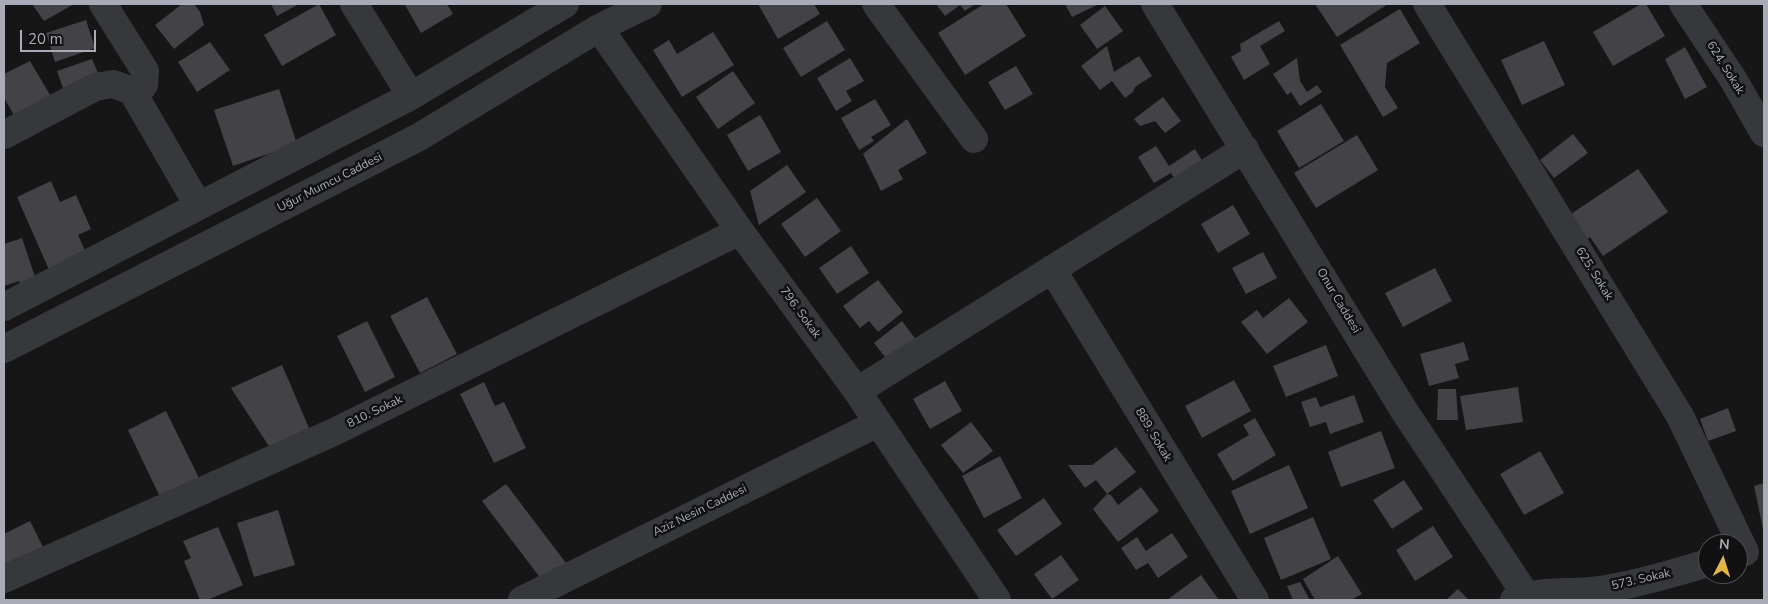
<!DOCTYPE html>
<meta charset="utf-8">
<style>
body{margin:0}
#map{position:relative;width:1768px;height:604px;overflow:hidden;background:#161617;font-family:"Nunito Sans",sans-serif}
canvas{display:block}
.frame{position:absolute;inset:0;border:5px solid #a9acb6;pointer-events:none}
.north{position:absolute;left:1698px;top:534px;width:50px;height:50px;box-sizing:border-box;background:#111112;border:1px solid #4e4f54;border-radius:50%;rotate:5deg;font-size:14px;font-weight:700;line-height:20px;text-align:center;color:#a9acb6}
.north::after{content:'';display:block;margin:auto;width:18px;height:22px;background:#e1b644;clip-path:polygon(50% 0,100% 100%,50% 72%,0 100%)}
.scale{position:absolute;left:20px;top:30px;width:76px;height:22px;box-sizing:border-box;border:2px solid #a9acb6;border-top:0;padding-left:6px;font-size:15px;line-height:18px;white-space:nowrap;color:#a9acb6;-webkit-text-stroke:4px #111112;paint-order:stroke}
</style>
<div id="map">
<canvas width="1768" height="604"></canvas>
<div class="frame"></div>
<div class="north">N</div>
<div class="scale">20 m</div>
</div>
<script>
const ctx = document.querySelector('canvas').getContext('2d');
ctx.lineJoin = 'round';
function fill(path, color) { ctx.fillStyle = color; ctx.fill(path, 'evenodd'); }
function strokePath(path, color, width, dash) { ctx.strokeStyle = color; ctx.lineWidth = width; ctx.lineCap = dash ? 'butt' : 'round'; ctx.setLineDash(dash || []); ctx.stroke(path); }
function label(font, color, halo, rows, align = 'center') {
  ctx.font = font + ' "Nunito Sans",sans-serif'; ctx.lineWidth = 5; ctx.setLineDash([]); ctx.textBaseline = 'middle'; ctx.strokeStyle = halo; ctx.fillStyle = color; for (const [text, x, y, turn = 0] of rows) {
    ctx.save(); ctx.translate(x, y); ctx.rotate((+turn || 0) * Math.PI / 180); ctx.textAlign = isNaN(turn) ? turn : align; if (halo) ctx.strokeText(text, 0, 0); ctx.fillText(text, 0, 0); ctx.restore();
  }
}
fill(new Path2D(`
 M32,4H74L44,21Z
 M182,4H194L200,12L204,25L174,49L155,25Z
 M271,4H299L277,16Z
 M319,4L336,35L282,66L264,35Z
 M407,4H447L453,14L421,33L405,5Z
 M758,4H814L820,14L778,39Z
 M936,4H975L965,11L960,5L945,16Z
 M984,4H1006L1026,36L965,75L938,33Z
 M1065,4H1099L1072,17Z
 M1315,4H1388L1337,37Z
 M1641,4H1646L1665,36L1613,66L1593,32Z
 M1105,6L1123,31L1097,49L1080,25Z
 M1400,9L1420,43L1387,63L1385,87L1398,108L1383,117L1340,45Z
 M86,20L95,48L55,62L46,33Z
 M827,21L845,50L801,77L783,48Z
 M1279,21L1285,31L1260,46L1270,64L1244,80L1231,57L1241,51L1240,44Z
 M713,32L734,65L682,97L653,50L669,40L677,54Z
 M1544,41L1565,85L1522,105L1501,60Z
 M210,42L230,70L197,92L178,62Z
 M1107,46L1114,72L1139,56L1152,76L1135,87L1133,92L1125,98L1112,81L1100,90L1081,66Z
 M1685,47L1707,87L1685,99L1665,59Z
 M850,58L864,81L846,91L852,101L836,111L817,78Z
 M1297,58L1300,81L1307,92L1317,85L1322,92L1300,106L1291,92L1287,95L1273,74Z
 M92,59L101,80L66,97L57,71Z
 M30,61L53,100L17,120L4,98V74Z
 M1016,66L1033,94L1005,110L988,82Z
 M733,71L755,103L718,129L696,97Z
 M279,89L297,144L233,166L214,110Z
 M1163,97L1181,121L1165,133L1155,121L1140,126L1134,119Z
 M875,99L891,125L871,137L874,141L859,150L841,118Z
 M1321,104L1344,141L1299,168L1277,131Z
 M760,115L781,152L748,171L727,135Z
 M907,119L927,153L898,170L903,179L881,191L863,154Z
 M1573,134L1588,153L1554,178L1540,160Z
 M1357,135L1378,170L1316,208L1294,173Z
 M1156,146L1169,166L1195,149L1208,170L1180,188L1171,173L1154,183L1138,157Z
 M787,165L806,192L759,225L750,191Z
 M1638,169L1668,212L1603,256L1590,237L1585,241L1568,216Z
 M51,181L60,202L76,195L91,229L78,235L87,255L50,272L17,197Z
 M817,198L841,231L805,257L781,224Z
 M1233,205L1250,234L1218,253L1201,224Z
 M22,238L37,283L21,289L19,281L4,286V244Z
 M851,246L869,273L837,294L819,268Z
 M1263,252L1277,278L1246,294L1232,268Z
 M1435,268L1452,301L1403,327L1385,293Z
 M878,280L903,312L878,332L869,321L860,328L843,306Z
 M427,297L457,354L420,373L390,316Z
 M1289,298L1308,322L1267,354L1241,322L1257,310L1263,318Z
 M367,321L395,377L365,392L337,336Z
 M902,321L917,341L889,362L874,343Z
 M1464,342L1469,360L1455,364L1459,378L1429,386L1420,354Z
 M1326,345L1338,376L1286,397L1273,366Z
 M282,365L309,428L272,451L231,388Z
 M1234,380L1251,411L1202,438L1185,406Z
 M945,381L962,411L930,429L913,399Z
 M484,382L495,406L504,402L526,448L494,463L460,394Z
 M1518,387L1523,422L1466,430L1460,396Z
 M1438,389H1456L1458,420H1437Z
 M1354,395L1364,422L1330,434L1326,422L1310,427L1301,402L1316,397L1320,407Z
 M1728,408L1736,431L1708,441L1700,419Z
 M166,411L199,478L160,497L128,430Z
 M1255,418L1276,455L1233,481L1217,454L1249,435L1243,425Z
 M971,422L993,451L963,473L941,445Z
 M1381,431L1395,468L1341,487L1328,452Z
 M1116,447L1136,472L1107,494L1111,495L1118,505L1141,487L1159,511L1118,542L1093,509L1107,494L1096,480L1085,488L1068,465H1092Z
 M1540,451L1564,493L1524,515L1500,474Z
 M1000,456L1022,498L984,518L962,476Z
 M1289,465L1308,508L1250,534L1231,491Z
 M1404,480L1423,509L1392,529L1373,500Z
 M1764,483V529H1763L1754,486Z
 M506,484L569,567L541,579L482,501Z
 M1044,498L1062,524L1016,556L997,530Z
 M278,510L295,565L254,577L237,523Z
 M1313,517L1331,559L1281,580L1264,538Z
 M30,521L44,549L6,568L4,562V534Z
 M1433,526L1453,557L1415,581L1396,550Z
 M218,527L243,585L207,600H200L184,561L191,558L183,541Z
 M1172,533L1188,557L1158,578L1148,563L1136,570L1121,548L1137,537L1146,551Z
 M1061,555L1079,580L1052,599L1034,574Z
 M1338,556L1362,594L1351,600H1315L1303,579Z
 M1201,575L1219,600H1167Z
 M1300,582L1310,600H1293L1287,586Z
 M1458,589L1469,600H1446Z`), '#434347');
strokePath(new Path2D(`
 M103,4L145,71L144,85L135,95
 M354,4L411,96
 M876,4L974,139
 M1155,4L1403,409L1526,595
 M1427,4L1680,416L1745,552
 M1683,4L1733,79L1764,133
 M599,28L740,231L857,391L997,600
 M4,135L95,87L113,84L132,91L198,205
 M1052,269L1255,600
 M4,307L411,96L565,4
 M4,349L419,137L599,28L648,4
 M857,391L1245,149
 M4,579L334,432L740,231
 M522,600L878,423
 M1514,600C1540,589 1571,594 1599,590C1634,585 1674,573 1708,563`), '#37383c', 28);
label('12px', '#a9acb6', '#111112', [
 ["624. Sokak",1725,68,58],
 ["Uğur Mumcu Caddesi",330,183,-27],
 ["625. Sokak",1594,274,58],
 ["Onur Caddesi",1338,301,59],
 ["796. Sokak",800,313,54],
 ["810. Sokak",375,412,-26],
 ["889. Sokak",1153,435,59],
 ["Aziz Nesin Caddesi",700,511,-26],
 ["573. Sokak",1641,580,-13]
]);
</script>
